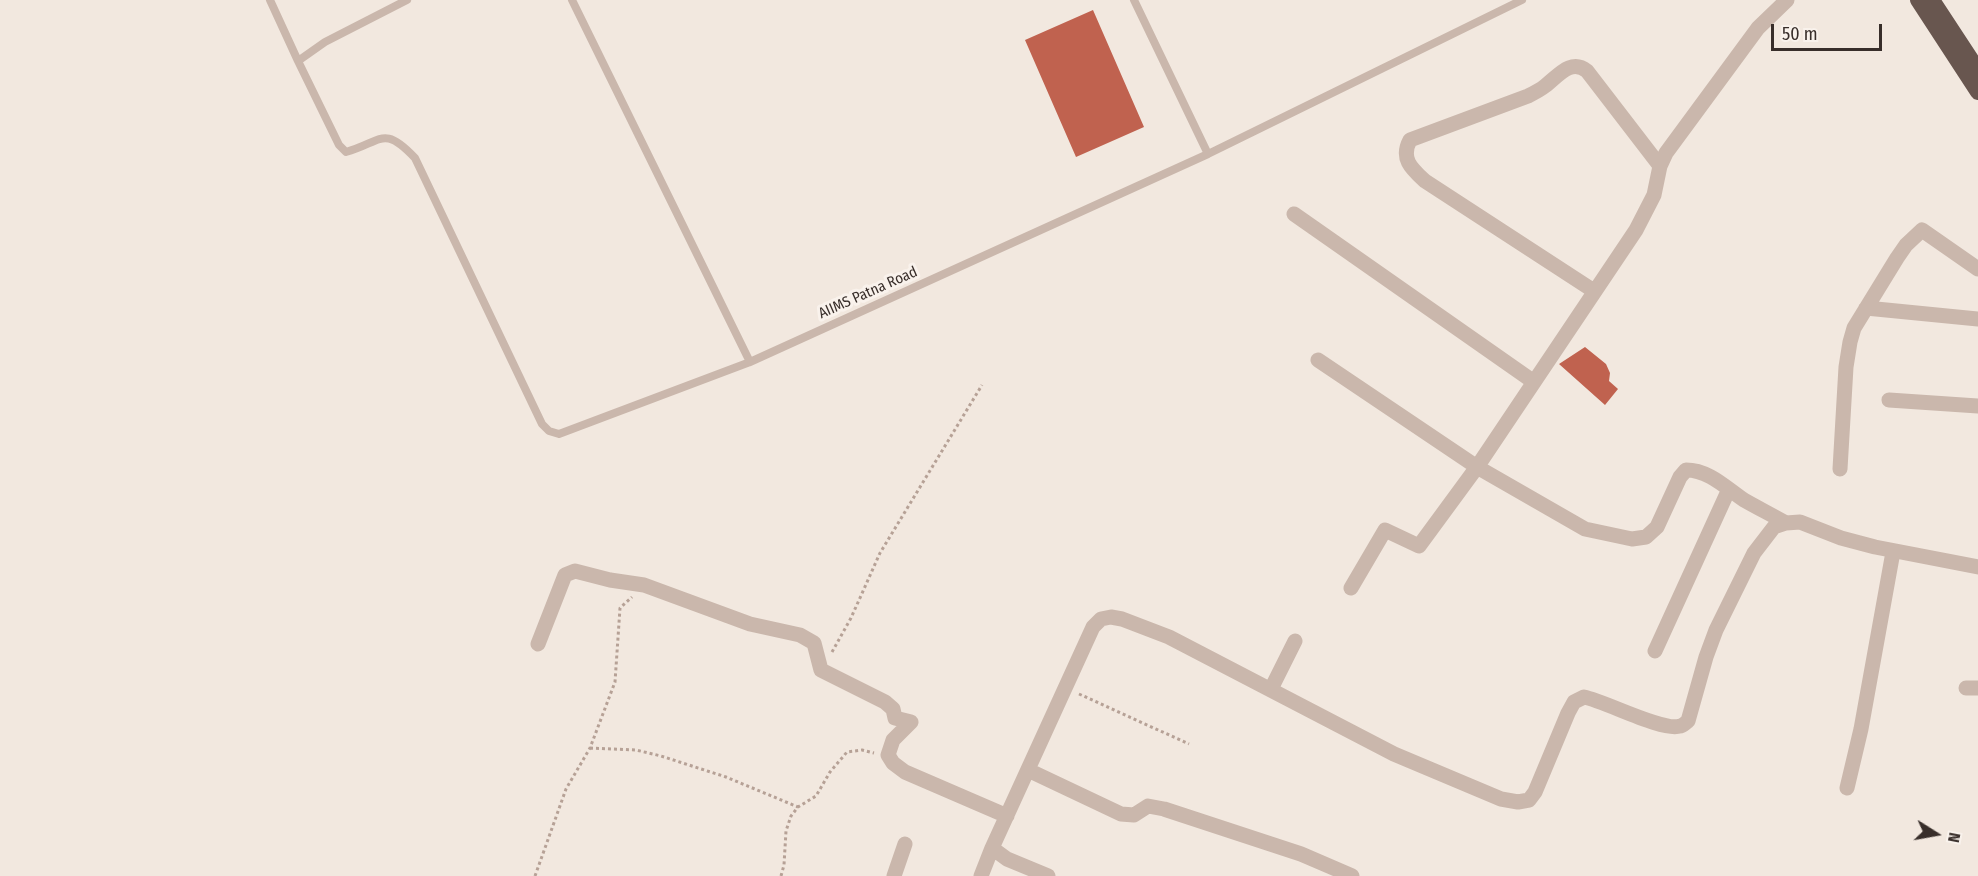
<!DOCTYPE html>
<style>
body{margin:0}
#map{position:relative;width:1978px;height:876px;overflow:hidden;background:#f2e8df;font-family:"Fira Sans Condensed",sans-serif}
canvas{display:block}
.north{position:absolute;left:1906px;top:804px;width:60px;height:60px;-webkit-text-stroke:4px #f9f2ec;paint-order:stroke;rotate:101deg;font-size:16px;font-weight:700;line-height:24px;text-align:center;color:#382e2a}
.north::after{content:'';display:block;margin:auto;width:21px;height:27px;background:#382e2a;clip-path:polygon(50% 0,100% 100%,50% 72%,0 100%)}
.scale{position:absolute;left:1771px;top:24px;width:111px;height:27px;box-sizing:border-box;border:3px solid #382e2a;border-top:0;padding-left:8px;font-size:18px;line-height:21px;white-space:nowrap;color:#382e2a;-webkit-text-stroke:4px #f9f2ec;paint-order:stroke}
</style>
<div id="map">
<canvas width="1978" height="876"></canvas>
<div class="north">N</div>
<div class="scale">50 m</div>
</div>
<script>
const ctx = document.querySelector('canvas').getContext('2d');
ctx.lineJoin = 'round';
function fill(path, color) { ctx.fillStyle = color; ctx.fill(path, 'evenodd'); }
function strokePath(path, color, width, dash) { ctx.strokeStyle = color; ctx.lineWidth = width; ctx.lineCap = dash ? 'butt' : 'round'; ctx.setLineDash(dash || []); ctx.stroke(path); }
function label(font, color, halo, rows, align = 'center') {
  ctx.font = font + ' "Fira Sans Condensed",sans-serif'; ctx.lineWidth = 6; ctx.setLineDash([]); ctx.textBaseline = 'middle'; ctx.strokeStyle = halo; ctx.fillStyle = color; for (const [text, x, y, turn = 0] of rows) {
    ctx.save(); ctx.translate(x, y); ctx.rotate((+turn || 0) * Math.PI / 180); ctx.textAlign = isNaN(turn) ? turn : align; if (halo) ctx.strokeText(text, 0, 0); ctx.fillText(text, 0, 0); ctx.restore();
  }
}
fill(new Path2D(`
 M1093,10L1144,127L1076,157L1025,40Z
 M1585,347L1606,364L1610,373L1609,381L1618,389L1605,405L1559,364Z`), '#c0624f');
strokePath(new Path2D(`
 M832,652L851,618L880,553L982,385
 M1079,694L1189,744
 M590,748L636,750L661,756L726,777L798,807
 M535,876L566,789L590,748L615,682L620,608L632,597
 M781,876L784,865L786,831L791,816L798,807L816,796L830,772L847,752L862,750L874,753`), '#b6a196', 3, [3, 3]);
strokePath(new Path2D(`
 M270,0L298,61
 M407,0L325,42L298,61L339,145L346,152C382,142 383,124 415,158L542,424L549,431L559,434L750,362
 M572,0L750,362L1208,154L1134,0
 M1208,154L1522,0`), '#cab7ac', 8);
strokePath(new Path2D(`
 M1294,214L1534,382
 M1594,291L1425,181C1412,169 1400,159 1410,140L1528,96C1534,93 1540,90 1545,86C1558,76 1571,58 1587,71L1660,166
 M1866,308L1978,319
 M1318,360L1477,467L1585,529L1632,539L1646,537L1657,527L1680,477L1686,470C1709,470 1726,488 1744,500C1758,508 1772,515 1786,523
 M1889,400L1978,406
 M1840,469L1846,367L1850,342L1854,328L1897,258L1906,245L1922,230L1978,269
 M1351,588L1385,530L1419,546L1477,467L1636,230L1654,195L1660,166L1666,153L1758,28L1787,0
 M538,644L565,575L575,571L610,580L644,585L750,624L800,635L814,643L821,670L885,702L893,709L895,718L911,722L893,740L888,755L893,763L905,772L1007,816
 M1655,651L1729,489
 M1966,688H1978
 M1271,689L1295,641
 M1028,770L1121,814L1134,815L1148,806L1164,809L1301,854L1352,876
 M1847,788L1861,729L1893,552
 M894,876L905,844
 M981,876L992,848
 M1048,876L1007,859L992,848L1093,627L1101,619L1111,617L1122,619L1169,637L1394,754L1501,799L1518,802L1529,800L1535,792L1568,713L1574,702L1584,697C1605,701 1663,732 1680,726C1683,726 1685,723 1688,721L1706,657L1716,630L1754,553L1774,527L1786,523L1800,522L1841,538L1875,547L1978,567`), '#cab7ac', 15);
strokePath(new Path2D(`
 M1918,0L1978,92
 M1932,0L1978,70`), '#68564f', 16);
label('15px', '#382e2a', '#f9f2ec', [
 ["AIIMS Patna Road",868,293,-24]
]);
</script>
